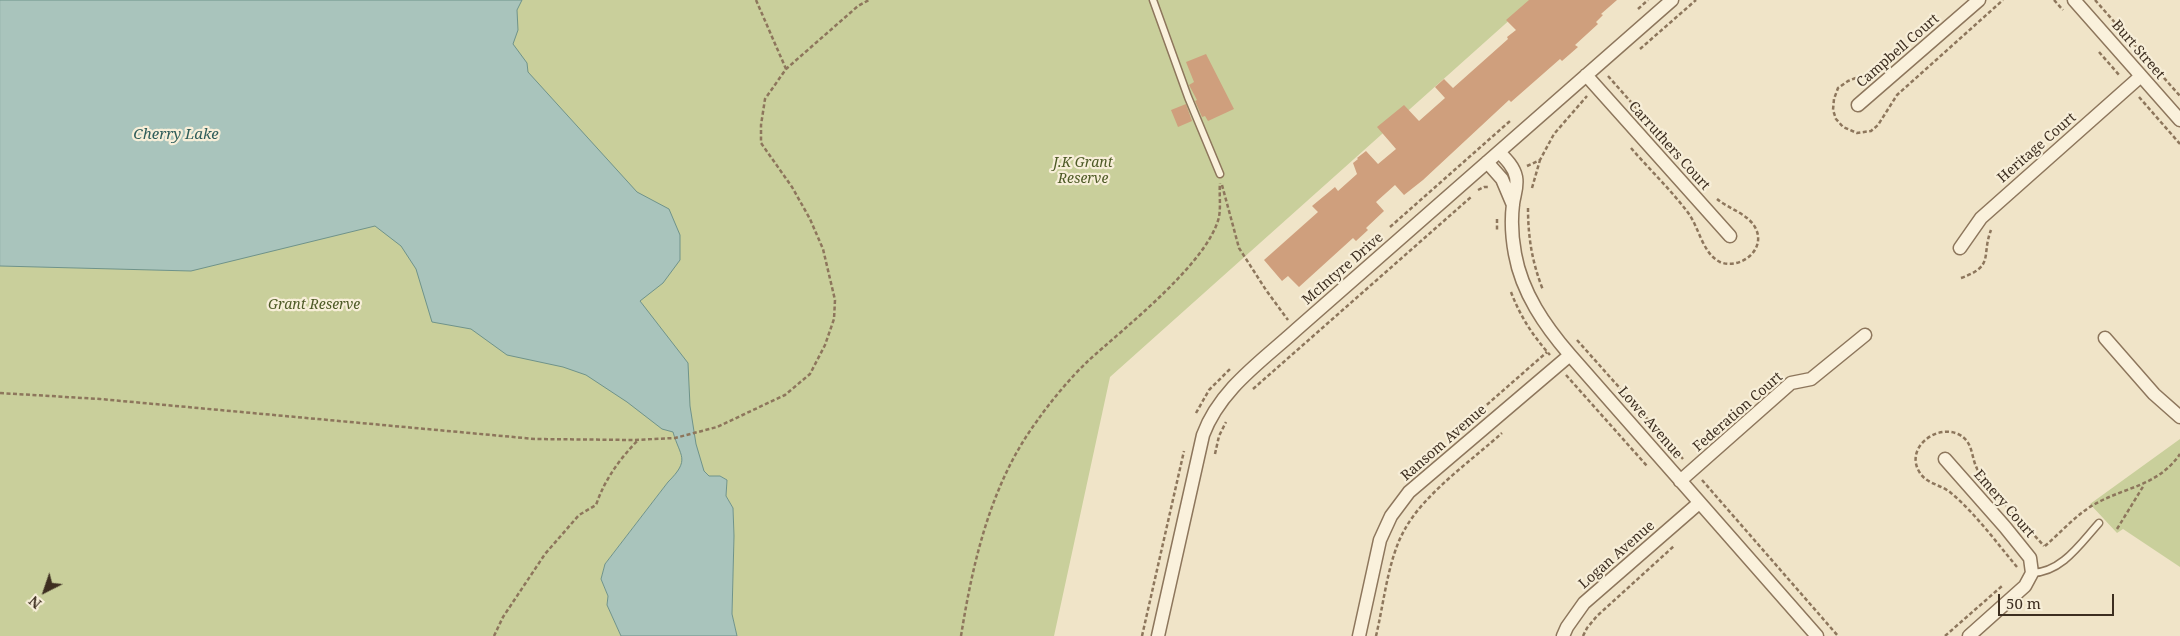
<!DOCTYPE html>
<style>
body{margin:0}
#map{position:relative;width:2180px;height:636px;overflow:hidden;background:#f0e4c8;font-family:"Noto Serif",serif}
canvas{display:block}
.north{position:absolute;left:20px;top:566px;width:50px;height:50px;-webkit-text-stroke:4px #f7eed8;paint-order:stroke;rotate:221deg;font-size:14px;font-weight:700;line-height:20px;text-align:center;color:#3d2e20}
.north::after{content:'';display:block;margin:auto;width:18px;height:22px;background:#3d2e20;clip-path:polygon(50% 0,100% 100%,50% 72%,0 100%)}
.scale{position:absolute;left:1998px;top:594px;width:116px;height:22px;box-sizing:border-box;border:2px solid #3d2e20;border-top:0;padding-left:6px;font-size:15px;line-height:18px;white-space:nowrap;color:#3d2e20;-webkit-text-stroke:4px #f7eed8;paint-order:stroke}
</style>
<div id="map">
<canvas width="2180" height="636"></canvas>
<div class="north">N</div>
<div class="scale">50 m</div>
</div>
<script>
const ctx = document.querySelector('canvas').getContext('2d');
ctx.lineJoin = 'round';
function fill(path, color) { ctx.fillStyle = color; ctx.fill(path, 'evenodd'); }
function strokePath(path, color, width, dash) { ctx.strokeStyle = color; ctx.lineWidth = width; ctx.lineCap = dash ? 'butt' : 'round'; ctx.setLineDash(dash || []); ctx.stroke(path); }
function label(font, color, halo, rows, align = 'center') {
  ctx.font = font + ' "Noto Serif",serif'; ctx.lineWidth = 4.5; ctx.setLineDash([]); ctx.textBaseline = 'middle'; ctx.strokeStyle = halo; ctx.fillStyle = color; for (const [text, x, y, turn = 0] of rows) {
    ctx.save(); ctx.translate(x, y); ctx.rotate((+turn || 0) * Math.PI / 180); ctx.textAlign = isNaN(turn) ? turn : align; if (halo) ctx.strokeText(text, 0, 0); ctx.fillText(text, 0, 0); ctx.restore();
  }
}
fill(new Path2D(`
 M0,0H1532L1110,377L1054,636H737L732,614L734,536L733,508L726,496L727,480L720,476H709L704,471L678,472L668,482L605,564L601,579L608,596L607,605L621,636H0Z
 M2180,439V567L2123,529L2117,533L2090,504Z`), '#c9cf9b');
const water = new Path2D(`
 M0,0H522L517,10L518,30L513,44L527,63L528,72L637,192L669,209L680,235V260L663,283L640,301L688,363L690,406L696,444L704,471L709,476H720L727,480L726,496L733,508L734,536L732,614L737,636H621L607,605L608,596L601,579L605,564L668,482C691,459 680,457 673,432L662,429L627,402L586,375L563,367L507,355L471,329L432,322L416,269L401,246L375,226L191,271L0,266Z`);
fill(water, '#a9c4bc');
strokePath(water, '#6f938a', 1);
fill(new Path2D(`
 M1529,0H1617L1601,14L1603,15L1596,22L1598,24L1575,45L1578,47L1562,61L1560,59L1511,102L1509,100L1423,180L1404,195L1395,185L1376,202L1384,211L1366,228L1368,230L1356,241L1353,238L1299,287L1288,276L1282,281L1264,260L1318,212L1312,206L1335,187L1338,191L1357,174L1353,163L1358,159L1357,158L1366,151L1378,164L1396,149L1377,127L1404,105L1419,121L1445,98L1435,87L1444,79L1453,88L1508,39L1507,37L1516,30L1506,20Z
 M1206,54L1234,109L1208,121L1205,116L1202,117L1195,101L1197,100L1189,85L1194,82L1186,62Z
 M1186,104L1192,121L1178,127L1171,110Z`), '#cf9f7d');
const service = new Path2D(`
 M1153,0L1188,97L1220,174
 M2032,573C2062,572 2080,544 2099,523`);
const minor = new Path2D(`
 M2074,0L2180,120
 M1586,75L1730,236
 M1858,105L1979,0
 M1499,152C1506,159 1514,167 1516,177C1518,187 1514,195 1513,204C1511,220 1512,238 1515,254C1522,293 1545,326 1570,355L1817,636
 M1487,162L1502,179L1513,205
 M1960,248L1981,218L2141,76
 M2105,338L2154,394L2180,417
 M1945,459L2005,527L2030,558L2032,573L2025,586L1969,636
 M1680,481L1791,383L1811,379L1865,335
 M1158,636L1203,435C1220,389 1262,361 1297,329L1672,0
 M1359,636L1380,540L1391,516L1409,492L1570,355
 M1563,636L1567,627L1584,603L1699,503`);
strokePath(service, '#8d765c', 9);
strokePath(minor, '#8d765c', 15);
strokePath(new Path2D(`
 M756,0L786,69
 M2054,0L2063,10
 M2095,0L2180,96
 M1638,9L1648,0
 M1640,49L1696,0
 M2099,52L2120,76
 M1874,71L1848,81L1838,88L1834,99L1833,110L1836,119L1843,127L1857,133L1871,131L1878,125L1897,95L2003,0
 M1608,76L1654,128
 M2139,97L2180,144
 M1631,148C1650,170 1672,191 1689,214C1699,228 1703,254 1720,262C1739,270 1766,251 1756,229C1749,214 1729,209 1717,199
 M1527,166L1540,160L1554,134L1587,96
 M1222,185L1239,248L1266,290L1288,320
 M1532,188L1540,160
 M1478,190L1484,187H1489
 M1528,208C1528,237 1532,262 1543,290
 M1497,219V231
 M1390,227L1510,121
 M1961,278C1995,266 1981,256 1991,230
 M1511,292C1520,316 1533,336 1550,355
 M1577,340L1683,459
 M1566,375L1647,466
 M1253,389L1471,197
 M0,393L100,399L535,439L634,440L675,438L717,427L785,395L810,374L825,345L834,319L835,300L823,249L810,219L792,187L761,143V125L765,99L786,69L858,6L869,0
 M1482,409L1547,352
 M1196,413L1209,390L1231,368
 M1215,454L1219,436L1226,422
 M1702,480L1838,636
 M2117,529L2144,485
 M2045,546C2060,533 2078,513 2095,504C2125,487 2158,486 2180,454
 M2017,567C1996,542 1976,514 1951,493C1942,485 1927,484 1920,473C1904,449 1935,424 1958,434C1975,442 1970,459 1979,472C1997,499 2023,522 2044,546
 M494,636L503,617L545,554L579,515L596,505C605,479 619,460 638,440
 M961,636C973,561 991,483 1037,421C1051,401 1071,377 1088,361C1124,328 1208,263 1219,217C1221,206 1219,193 1220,183
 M1142,636L1184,451
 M1376,636C1384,603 1388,558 1405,529C1424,494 1472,460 1502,433
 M1583,636L1587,628L1597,616L1674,546
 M1945,636L2002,586`), '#8d765c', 2.5, [4, 2.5]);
strokePath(service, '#faf1dc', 6);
strokePath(minor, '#faf1dc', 12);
label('14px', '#3d2e20', '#f7eed8', [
 ["Burt Street",2138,50,49],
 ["Campbell Court",1898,51,-41],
 ["Carruthers Court",1669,146,48],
 ["Heritage Court",2037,148,-41],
 ["McIntyre Drive",1343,269,-41],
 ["Federation Court",1738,412,-41],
 ["Lowe Avenue",1650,423,49],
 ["Ransom Avenue",1444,443,-41],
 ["Emery Court",2004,504,49],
 ["Logan Avenue",1617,555,-41]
]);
label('italic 14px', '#4d5a26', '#f7eed8', [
 ["J.K Grant",1083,163],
 ["Reserve",1083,179],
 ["Grant Reserve",314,305]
]);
label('italic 15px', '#2f5d5a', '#f7eed8', [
 ["Cherry Lake",176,135]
]);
</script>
